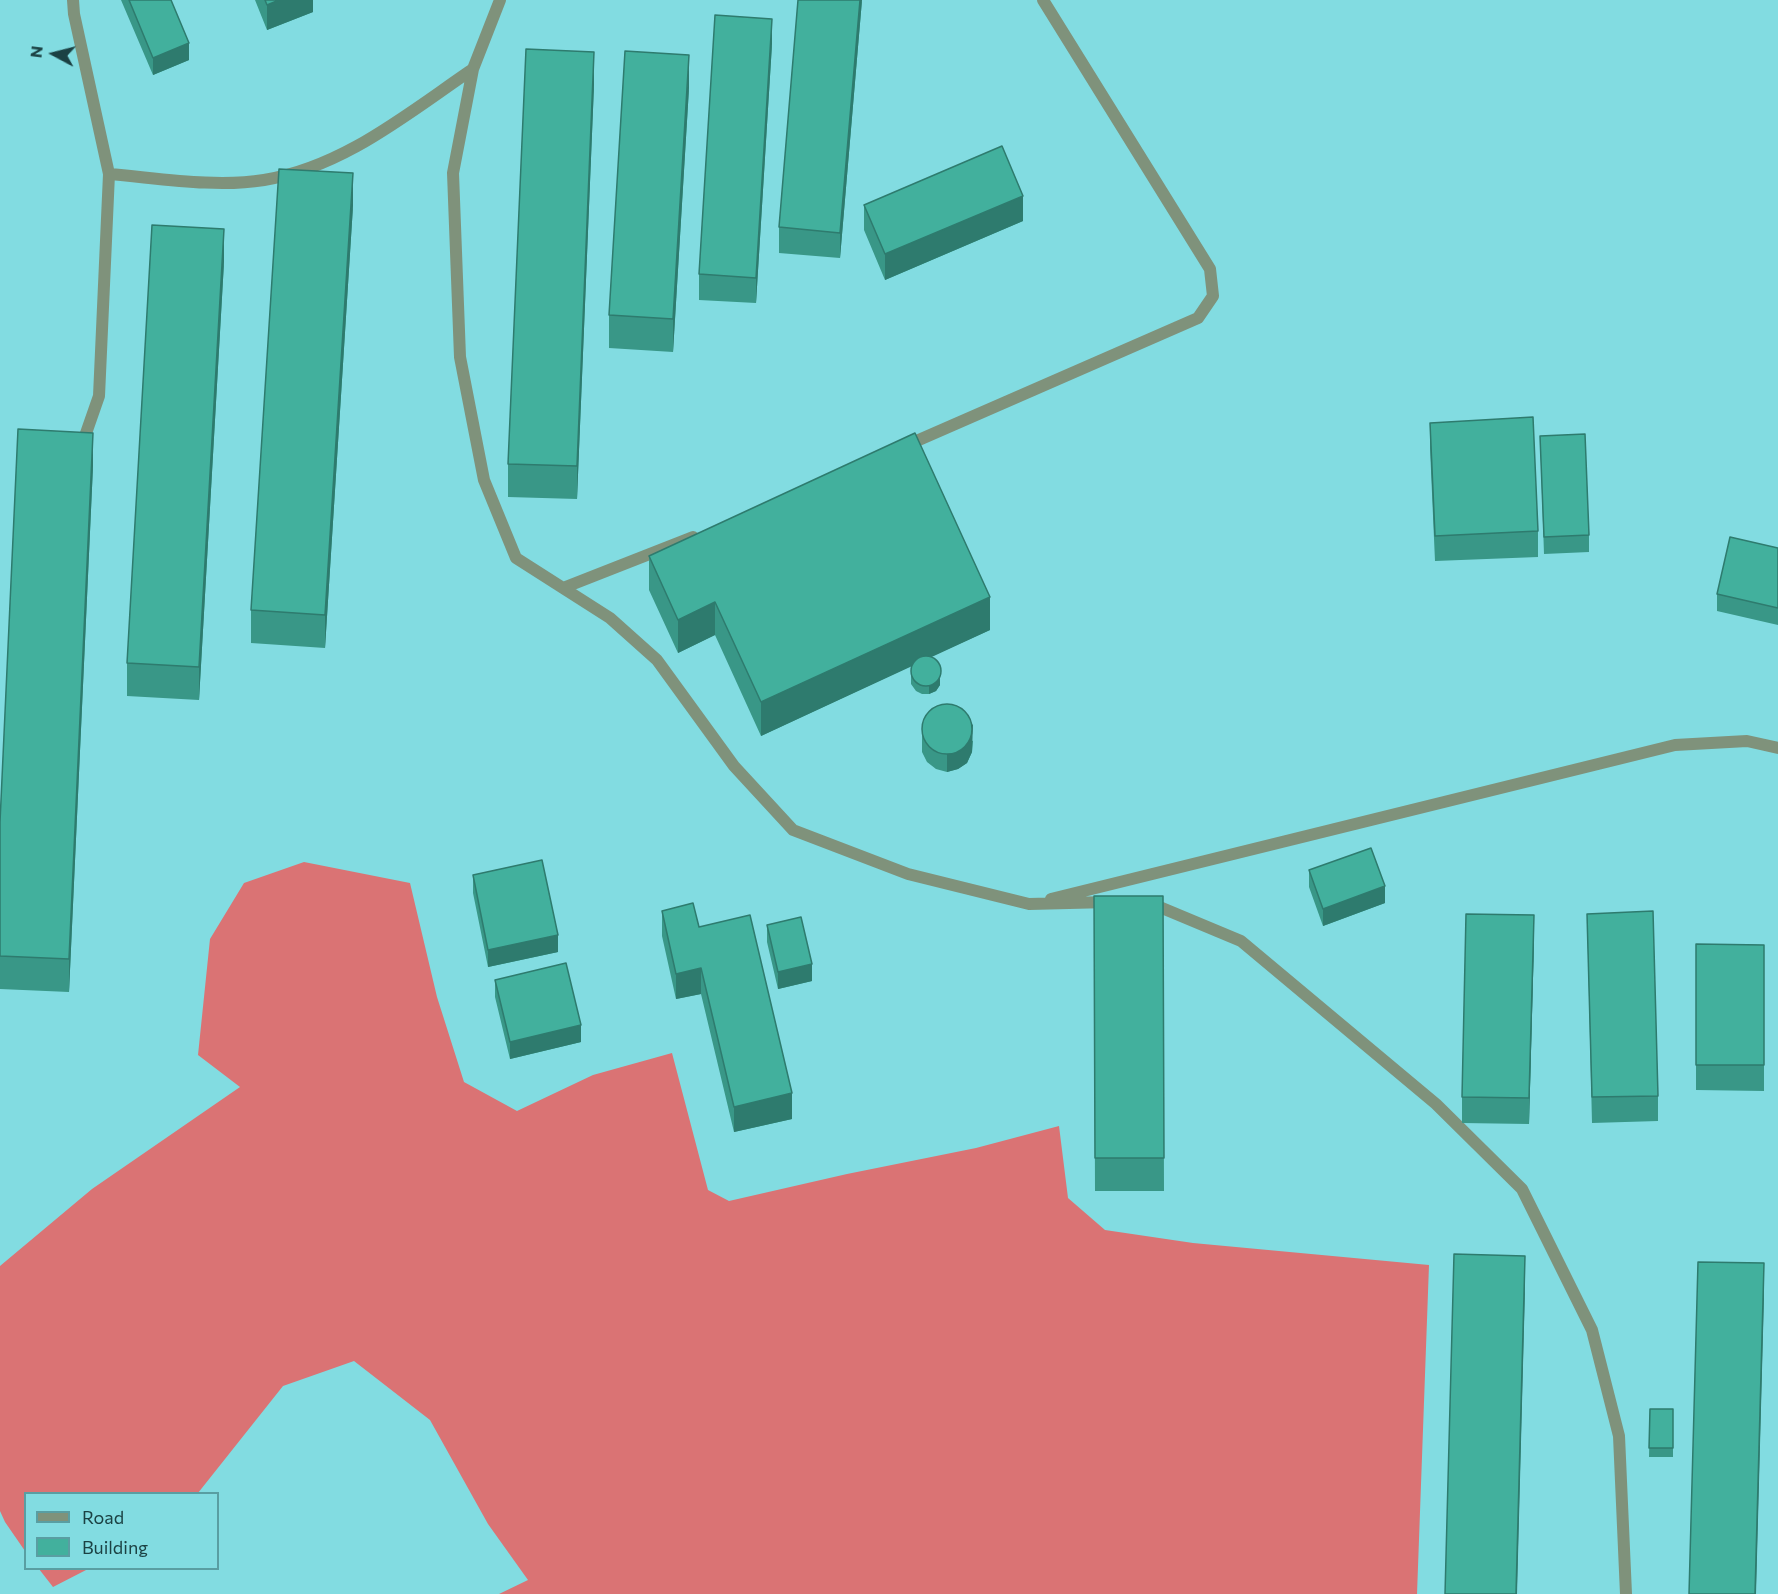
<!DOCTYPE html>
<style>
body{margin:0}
#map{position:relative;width:1778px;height:1594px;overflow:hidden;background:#82dce1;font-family:Commissioner,sans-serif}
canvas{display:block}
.legend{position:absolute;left:24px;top:1492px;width:195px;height:78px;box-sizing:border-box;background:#82dce1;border:2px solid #599ea2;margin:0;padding:8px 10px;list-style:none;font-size:18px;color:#1b4143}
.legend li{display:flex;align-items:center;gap:12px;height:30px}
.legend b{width:30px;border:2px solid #599ea2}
.north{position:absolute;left:24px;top:24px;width:60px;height:60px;-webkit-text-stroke:4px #82dce1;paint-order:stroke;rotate:277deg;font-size:16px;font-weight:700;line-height:24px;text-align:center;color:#1b4143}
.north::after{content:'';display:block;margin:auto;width:21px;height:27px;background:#1b4143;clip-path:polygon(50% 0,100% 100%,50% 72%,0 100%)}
</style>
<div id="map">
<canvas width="1778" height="1594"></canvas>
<ul class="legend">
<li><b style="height:8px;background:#7f927b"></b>Road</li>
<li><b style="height:16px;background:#42b09d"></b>Building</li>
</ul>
<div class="north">N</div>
</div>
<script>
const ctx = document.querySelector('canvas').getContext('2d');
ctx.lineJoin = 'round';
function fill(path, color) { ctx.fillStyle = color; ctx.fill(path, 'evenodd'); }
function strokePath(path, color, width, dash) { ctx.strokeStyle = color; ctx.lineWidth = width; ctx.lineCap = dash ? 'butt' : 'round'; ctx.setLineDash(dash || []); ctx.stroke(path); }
fill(new Path2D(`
 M304,862L410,883L437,997L464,1082L517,1111L593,1075L672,1053L708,1190L729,1201L847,1174L976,1148L1059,1126L1068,1198L1105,1230L1193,1243L1429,1265L1417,1594H499L528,1580L488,1524L430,1420L354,1361L283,1386L198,1493L26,1494L25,1551L5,1522L0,1511V1266L92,1189L240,1087L198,1055L210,939L244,883Z
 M39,1569H88L53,1587Z`), '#da7374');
strokePath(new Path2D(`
 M73,0L74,14L109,174L99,396L84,439
 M500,0L473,69L453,173L460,357L484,480L516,558L610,618L657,660L734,766L793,830L908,874L1029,904L1109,902
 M109,174C158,178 215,188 264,180C344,167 408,113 473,69
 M905,446L1198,318L1213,296L1210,269L1043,0
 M563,588L693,537
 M1051,899L1675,745L1747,741L1778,748
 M1150,903L1241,941L1436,1104L1522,1189L1592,1330L1619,1436L1626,1594`), '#7f927b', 12);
fill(new Path2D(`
 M121,0H171L189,60L153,75Z
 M255,0H313V12L267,30Z
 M862,0L840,258L779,253V227Z
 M772,44L756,303L699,300V274Z
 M594,85L577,499L508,497V464Z
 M689,88L673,352L609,348V315Z
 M864,205L1023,221L885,280L864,230Z
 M353,206L325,648L251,643V610Z
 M224,262L199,700L127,696V663Z
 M1430,423L1538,531V557L1435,561L1430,448Z
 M1540,436L1589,535V552L1544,554Z
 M93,466L69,992L0,989V822Z
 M1778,548V625L1717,611V594Z
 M649,556L990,630L930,657L940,677V685L936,691L929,694H922L916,691L911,684V668L913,665L761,736L715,635L678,653L649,590Z
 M922,724L973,741L972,752L967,763L958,769L947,772L936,769L927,762L922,752Z
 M1309,870L1385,903L1323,926L1309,887Z
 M473,875L558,952L488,967L473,893Z
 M1094,896H1163L1164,1191H1095Z
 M662,911L699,927L792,1119L734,1132L701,994L676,999L662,936Z
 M1587,914L1658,1096V1121L1592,1123Z
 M767,925L812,981L778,989L767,942Z
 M1534,941L1529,1124L1462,1123V1097Z
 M1696,944L1764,945V1091L1696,1090Z
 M495,980L581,1042L510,1059L495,997Z
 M1650,1409H1673V1457H1649Z`), '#399787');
fill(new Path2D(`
 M279,0H313V12L267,30V5Z
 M860,0H862L840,258V233Z
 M772,19V44L756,303V278Z
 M189,43V60L153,75V58Z
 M594,52V85L577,499V466Z
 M689,55V88L673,352V319Z
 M353,173V206L325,648V615Z
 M1023,196V221L885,280V254Z
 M224,229V262L199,700V667Z
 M93,433V466L69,992V959Z
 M990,597V630L761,736V702Z
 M715,602V635L678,653V620Z
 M940,668V685L936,691L929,694V685Z
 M973,724L972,752L967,763L958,769L947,772V754Z
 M1385,886V903L1323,926V909Z
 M1534,915V941L1529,1124V1098Z
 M558,935V952L488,967V950Z
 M812,964V981L778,989V972Z
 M701,968V994L676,999V974Z
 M581,1025V1042L510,1059V1042Z
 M792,1093V1119L734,1132V1107Z
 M1525,1256V1289L1517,1594H1516Z
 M1764,1263V1296L1756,1594H1755Z`), '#2e7b6e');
const building = new Path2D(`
 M129,0H171L189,43L153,58Z
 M265,0H279L267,5Z
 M798,0H860L840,233L779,227Z
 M715,15L772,19L756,278L699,274Z
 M526,49L594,52L577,466L508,464Z
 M625,51L689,55L673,319L609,315Z
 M1002,146L1023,196L885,254L864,205Z
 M279,169L353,173L325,615L251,610Z
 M152,225L224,229L199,667L127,663Z
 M1533,417L1538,531L1435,536L1430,423Z
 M18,429L93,433L69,959L0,956V822Z
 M915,433L990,597L761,702L715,602L678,620L649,556Z
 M1585,434L1589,535L1544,537L1540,436Z
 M1730,537L1778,548V608L1717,594Z
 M911 671a15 15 0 1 1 30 0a15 15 0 1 1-30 0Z
 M922 729a25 25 0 1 1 50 0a25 25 0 1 1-50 0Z
 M1371,848L1385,886L1323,909L1309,870Z
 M542,860L558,935L488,950L473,875Z
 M1094,896H1163L1164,1158H1095Z
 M693,903L699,927L750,915L792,1093L734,1107L701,968L676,974L662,911Z
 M1653,911L1658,1096L1592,1097L1587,914Z
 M1466,914L1534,915L1529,1098L1462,1097Z
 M801,917L812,964L778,972L767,925Z
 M1696,944L1764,945V1065H1696Z
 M566,963L581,1025L510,1042L495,980Z
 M1454,1254L1525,1256L1516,1594H1445Z
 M1698,1262L1764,1263L1755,1594H1689Z
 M1650,1409H1673V1448H1649Z`);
fill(building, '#42b09d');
strokePath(building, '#2e7b6e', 1.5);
</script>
